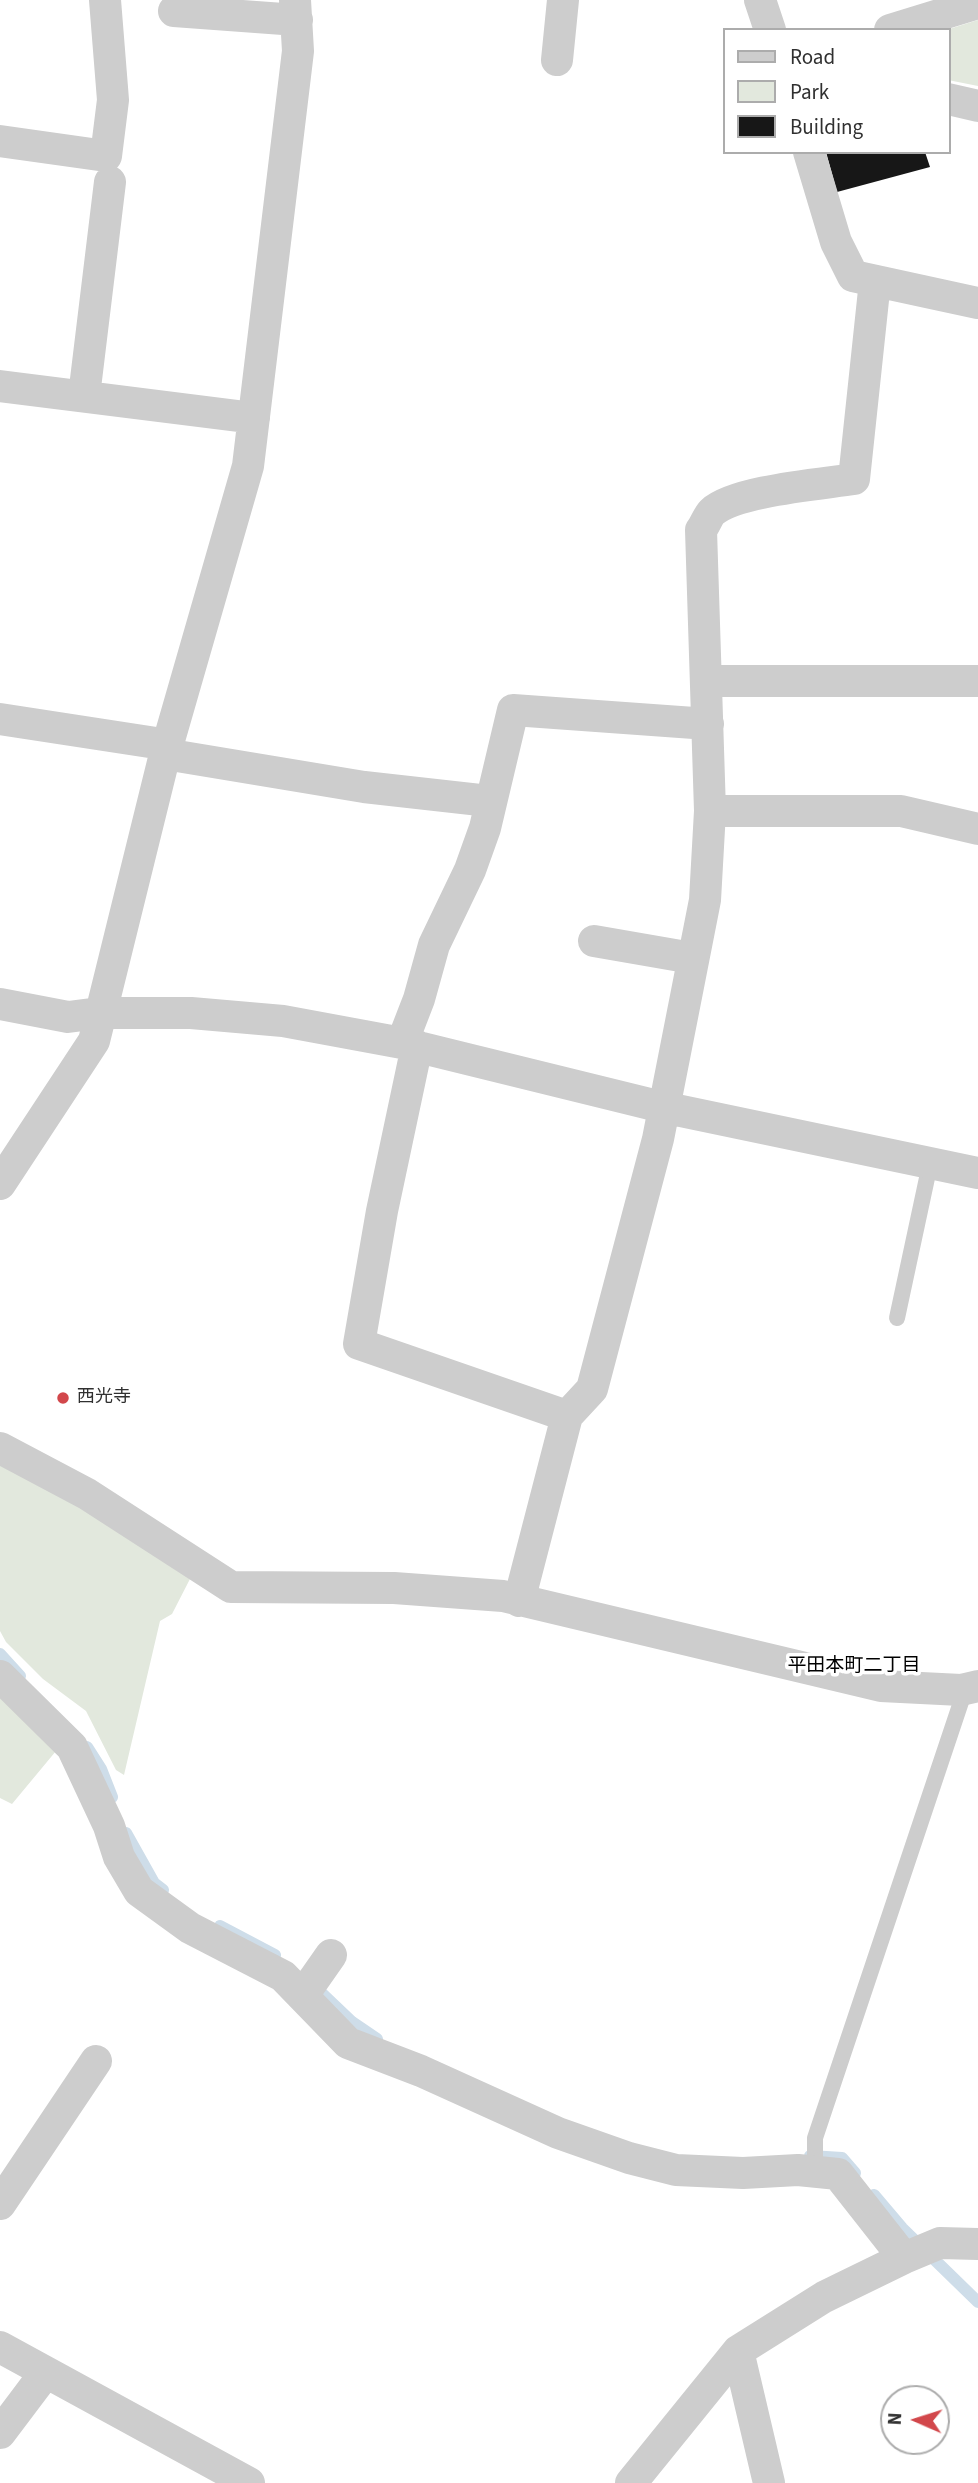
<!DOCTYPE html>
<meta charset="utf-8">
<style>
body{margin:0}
#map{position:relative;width:978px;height:2483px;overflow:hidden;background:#fff;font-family:"Source Sans 3",sans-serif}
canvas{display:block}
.legend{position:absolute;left:723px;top:28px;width:228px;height:126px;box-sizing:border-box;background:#fff;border:2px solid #acacac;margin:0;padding:9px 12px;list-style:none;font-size:21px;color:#303030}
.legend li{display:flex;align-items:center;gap:14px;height:35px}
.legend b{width:35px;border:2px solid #acacac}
.north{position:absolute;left:880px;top:2385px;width:70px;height:70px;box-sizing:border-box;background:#fff;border:2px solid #acacac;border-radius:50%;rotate:273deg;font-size:19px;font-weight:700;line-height:28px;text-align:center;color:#303030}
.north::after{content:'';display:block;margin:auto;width:24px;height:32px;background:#d2474b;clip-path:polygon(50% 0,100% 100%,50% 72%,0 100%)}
</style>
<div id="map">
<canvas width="978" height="2483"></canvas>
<ul class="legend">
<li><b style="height:9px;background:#cdcdcd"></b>Road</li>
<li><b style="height:19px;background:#e2e8dd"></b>Park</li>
<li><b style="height:19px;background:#171717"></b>Building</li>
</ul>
<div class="north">N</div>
</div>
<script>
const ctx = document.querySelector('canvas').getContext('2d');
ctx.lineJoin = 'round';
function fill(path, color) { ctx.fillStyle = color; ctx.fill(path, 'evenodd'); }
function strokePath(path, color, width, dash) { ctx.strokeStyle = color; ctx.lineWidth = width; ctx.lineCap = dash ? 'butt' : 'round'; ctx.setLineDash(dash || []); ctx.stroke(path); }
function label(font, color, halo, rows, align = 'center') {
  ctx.font = font + ' "Source Sans 3","Noto Sans JP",sans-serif'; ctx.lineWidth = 7; ctx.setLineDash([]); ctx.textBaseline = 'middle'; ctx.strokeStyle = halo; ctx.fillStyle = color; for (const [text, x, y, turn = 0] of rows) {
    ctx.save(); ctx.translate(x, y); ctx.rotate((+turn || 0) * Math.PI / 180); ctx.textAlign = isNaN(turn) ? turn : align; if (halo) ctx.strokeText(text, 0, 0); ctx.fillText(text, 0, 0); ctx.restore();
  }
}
fill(new Path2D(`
 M978,20V86L948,80L946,30Z
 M0,1462L81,1503L191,1577L172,1614L160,1621L124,1775L116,1770L86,1711L43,1679L6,1642L0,1631Z
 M0,1688L61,1745L12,1804L0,1798Z`), '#e2e8dd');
strokePath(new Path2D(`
 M0,1654L20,1676
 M87,1747L101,1769L112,1797
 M126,1833L154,1883L163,1890
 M220,1926L275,1955
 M311,1983L352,2022L377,2039
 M810,2156L842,2158L855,2173
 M874,2195L902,2228L978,2302`), '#cedde9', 12);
fill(new Path2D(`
 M826,152H925L930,167L837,192Z`), '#171717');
strokePath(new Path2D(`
 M897,1318L930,1164
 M815,2171V2138L961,1702V1690`), '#cdcdcd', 16);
strokePath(new Path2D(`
 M760,0L770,30
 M174,11L297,20
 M890,30L978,3
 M557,60L563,0
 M948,99L978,106
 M0,141L106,156L113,100L105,0
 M809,152L836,242L853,276L978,303
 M0,386L254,418
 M84,396L110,182
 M707,681H978
 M0,719L169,745
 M165,754L364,787L489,801
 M710,811H901L978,829
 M594,941L692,958
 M0,1004L68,1017L99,1013H191L283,1021L402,1043L662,1107L978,1173
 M402,1043L419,999L434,945L470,870L485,828L513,710L708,724
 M417,1046L382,1211L359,1344L567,1416
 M0,1184L94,1041L165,754L248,466L298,51L295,0
 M0,1448L87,1494L231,1587L394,1588L503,1596L881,1686L961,1690L978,1686
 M519,1601L567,1416L592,1389L658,1139L705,900L710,811L701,530C705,525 708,516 712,512C734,491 822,484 854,479L875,281
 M0,1676L72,1747L109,1826L119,1857L139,1891L190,1928L283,1976L348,2043L421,2071L558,2133L629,2158L676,2170L743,2173L798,2170L838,2174L904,2258
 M303,1995L331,1955
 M0,2204L96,2061
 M0,2347L249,2483
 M738,2351L769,2483
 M0,2433L46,2372
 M631,2483L738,2351L824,2297L904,2258L940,2243L978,2244`), '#cdcdcd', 32);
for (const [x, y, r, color] of [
 [63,1398,7,"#d2474b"]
]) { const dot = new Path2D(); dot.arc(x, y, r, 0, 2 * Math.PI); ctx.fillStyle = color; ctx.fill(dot); strokePath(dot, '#fff', 2.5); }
label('18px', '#303030', '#fff', [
 ["西光寺",77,1398]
], 'left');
label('19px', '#000', '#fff', [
 ["平田本町二丁目",854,1667]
]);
</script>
